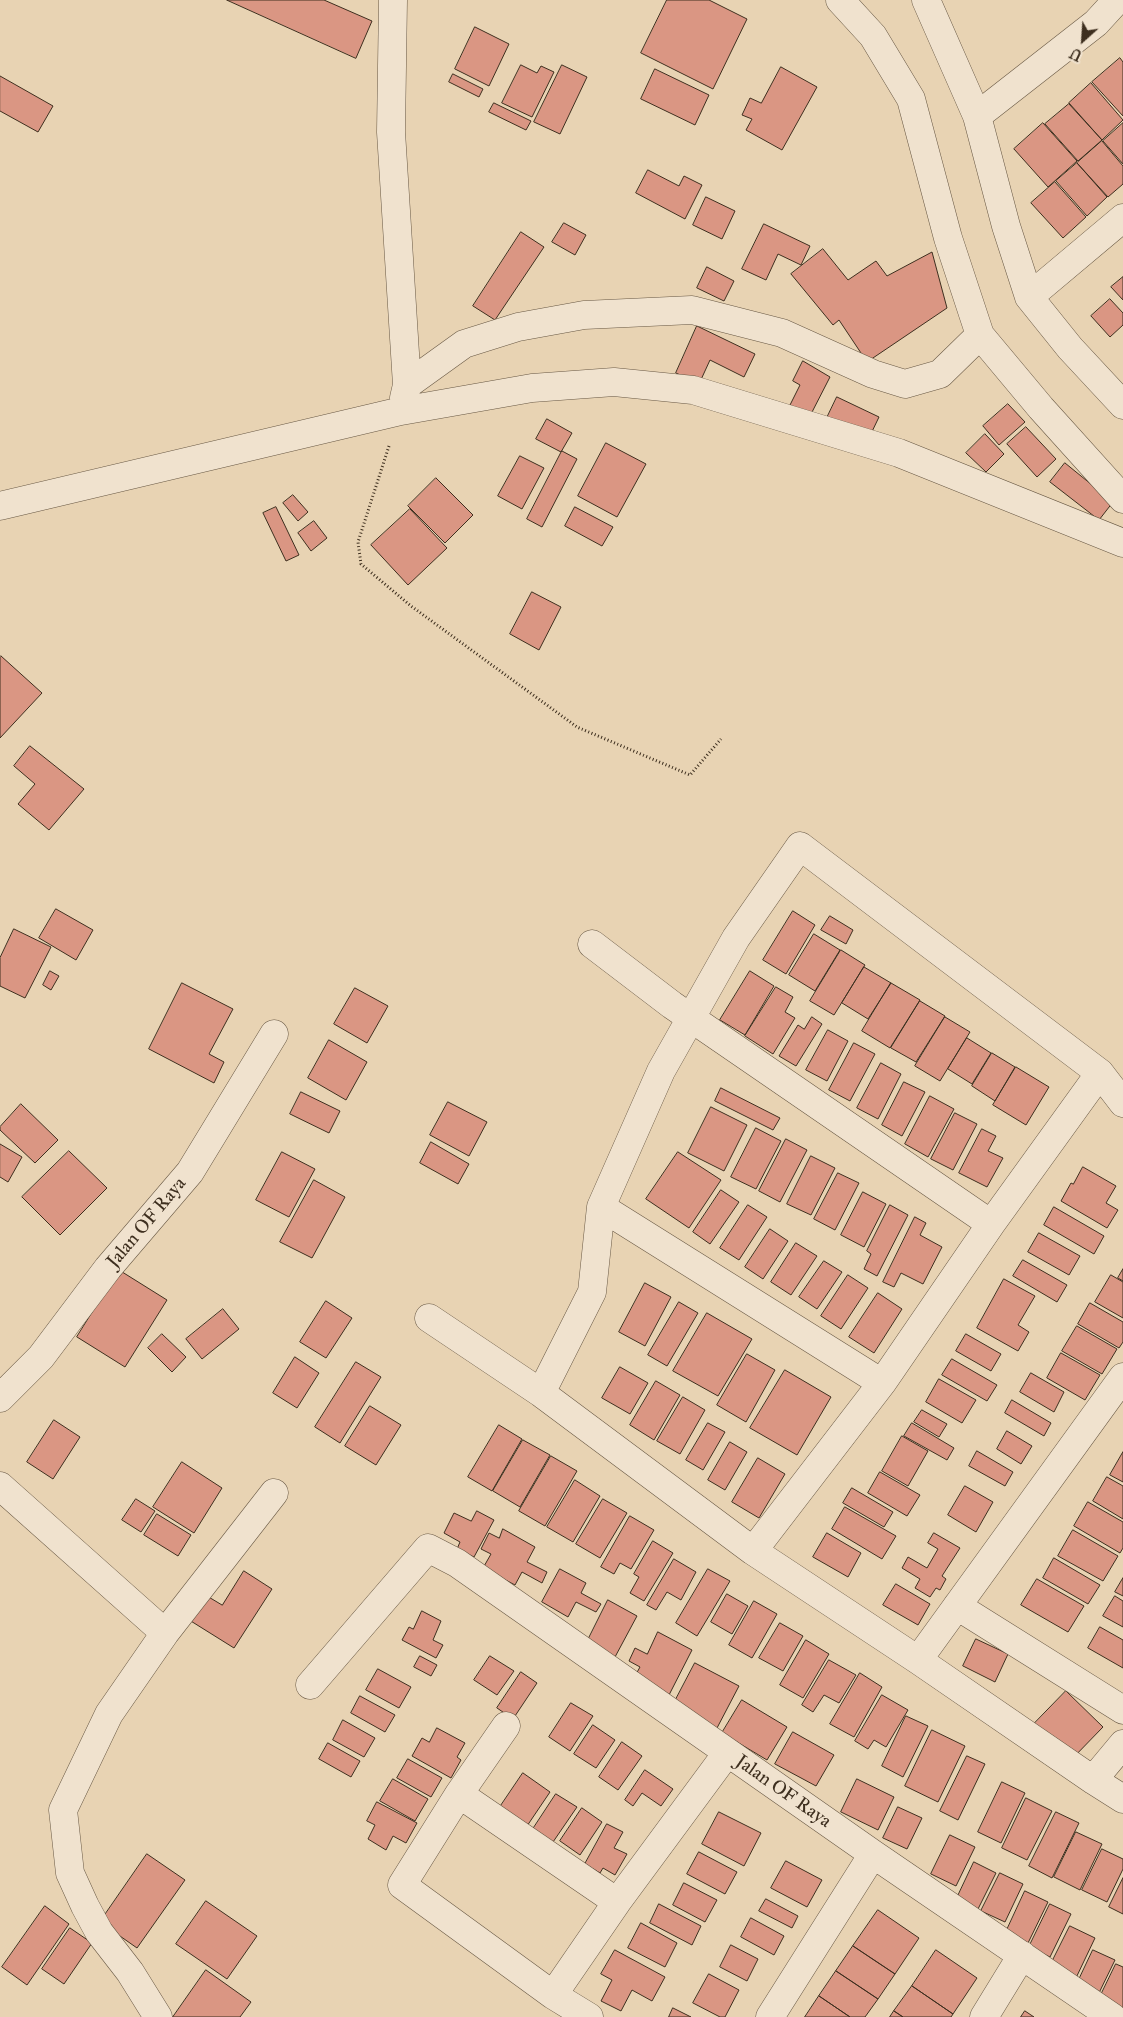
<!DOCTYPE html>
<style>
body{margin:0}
#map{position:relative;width:1123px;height:2017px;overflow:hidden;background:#e8d3b3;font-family:"IM FELL Great Primer",serif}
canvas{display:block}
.north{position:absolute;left:1058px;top:15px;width:50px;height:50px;-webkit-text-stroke:4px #f0e2ce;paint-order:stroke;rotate:206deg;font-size:14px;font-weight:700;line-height:20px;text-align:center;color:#3e2f1f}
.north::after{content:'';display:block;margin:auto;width:18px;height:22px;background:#3e2f1f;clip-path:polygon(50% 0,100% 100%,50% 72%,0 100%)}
</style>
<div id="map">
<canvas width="1123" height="2017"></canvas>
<div class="north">U</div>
</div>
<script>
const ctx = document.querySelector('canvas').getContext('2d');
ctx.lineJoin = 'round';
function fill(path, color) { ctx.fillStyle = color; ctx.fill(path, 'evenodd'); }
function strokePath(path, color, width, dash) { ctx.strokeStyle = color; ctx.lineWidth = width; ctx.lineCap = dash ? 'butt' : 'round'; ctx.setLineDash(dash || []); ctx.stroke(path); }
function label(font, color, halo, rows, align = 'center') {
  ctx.font = font + ' "IM FELL Great Primer",serif'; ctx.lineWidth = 4.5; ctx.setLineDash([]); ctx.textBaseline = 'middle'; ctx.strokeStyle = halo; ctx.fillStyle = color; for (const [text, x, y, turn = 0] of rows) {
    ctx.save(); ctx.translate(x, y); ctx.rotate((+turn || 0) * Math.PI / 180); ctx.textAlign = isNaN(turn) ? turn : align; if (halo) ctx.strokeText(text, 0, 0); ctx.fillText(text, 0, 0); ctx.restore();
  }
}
const building = new Path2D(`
 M227,0H324L372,21L356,58Z
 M667,0H709L747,19L713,89L641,53Z
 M475,27L509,44L489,86L455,69Z
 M1120,58L1123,62V116L1092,82Z
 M521,65L537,73L541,66L554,72L532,117L502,103Z
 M562,65L587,77L560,134L534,122Z
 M781,67L817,87L782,150L746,130L752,119L742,115L750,98L761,103Z
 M655,69L709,95L695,125L641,99Z
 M453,74L483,89L479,97L449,82Z
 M0,76L53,106L38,132L0,111Z
 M1091,83L1123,120L1102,140L1069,103Z
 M494,103L531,121L526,130L489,112Z
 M1069,104L1102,140L1078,161L1045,124Z
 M1043,123L1077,161L1048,187L1014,149Z
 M1123,123V164L1103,141Z
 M1102,141L1123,166V184L1108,197L1077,163Z
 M1077,163L1107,197L1087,216L1056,181Z
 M648,170L679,186L684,176L702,185L685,219L636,193Z
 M1055,182L1086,217L1063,238L1031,203Z
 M706,197L735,211L722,239L693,225Z
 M564,223L586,235L575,255L552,242Z
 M764,224L810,246L801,265L778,254L766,280L742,269Z
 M521,232L544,247L495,320L473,306Z
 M823,249L848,280L876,261L887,276L932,252L947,308L867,362L839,320L833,325L791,274Z
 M707,267L734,281L724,301L697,288Z
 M1123,277V300L1111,287Z
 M1110,299L1123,313V325L1110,337L1091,316Z
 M697,326L755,354L744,377L710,360L699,384L676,373Z
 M803,361L830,377L810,416L789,407L800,385L793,381Z
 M837,397L879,417L867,442L825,422Z
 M1008,404L1025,422L999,445L983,426Z
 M547,419L572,433L561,452L536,439Z
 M1026,427L1056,459L1037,477L1007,444Z
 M985,434L1004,454L986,472L966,453Z
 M606,443L646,464L617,517L578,496Z
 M562,451L577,459L542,527L527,519Z
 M520,456L544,468L522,509L498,496Z
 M1065,463L1113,502L1099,520L1050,482Z
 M436,478L473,515L445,543L408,506Z
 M293,495L308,512L298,521L283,503Z
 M276,507L299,555L286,561L263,513Z
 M575,507L613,527L602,546L565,526Z
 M410,509L447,548L408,585L371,545Z
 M314,521L327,538L311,551L298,533Z
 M532,592L561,607L539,650L510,634Z
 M1,656L42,693L0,738V657Z
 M30,746L84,789L49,830L18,804L35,784L14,766Z
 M56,909L93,930L76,960L39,938Z
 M793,911L815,925L786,974L763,960Z
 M830,916L853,930L846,944L821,930Z
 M14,929L51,947L25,998L0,986V958Z
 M814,934L840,950L815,991L789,975Z
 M841,950L865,965L834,1015L810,1001Z
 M864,967L891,983L868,1019L842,1003Z
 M50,971L59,976L51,990L43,985Z
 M750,971L774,986L745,1035L720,1020Z
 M182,983L233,1009L209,1054L224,1062L214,1083L149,1049Z
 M891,983L920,1000L890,1048L862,1031Z
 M776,987L793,997L785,1012L795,1018L773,1054L745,1036Z
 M355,988L388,1006L367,1043L334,1024Z
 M920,1001L945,1016L916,1062L891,1048Z
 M812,1017L822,1024L796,1066L779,1056L798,1025L804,1029Z
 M945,1017L970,1032L940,1081L915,1066Z
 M828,1030L848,1041L827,1081L806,1070Z
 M967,1038L991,1053L972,1084L948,1069Z
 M329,1040L367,1062L346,1100L308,1078Z
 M854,1043L875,1054L850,1101L829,1090Z
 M992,1053L1015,1067L995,1101L972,1086Z
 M881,1063L901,1074L878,1119L857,1108Z
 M1016,1067L1049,1087L1026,1125L993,1105Z
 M904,1082L925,1092L902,1136L882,1125Z
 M721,1088L780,1118L773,1130L715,1101Z
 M301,1092L340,1111L329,1133L290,1114Z
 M930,1096L954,1109L928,1157L905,1144Z
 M448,1102L487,1122L469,1156L430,1135Z
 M21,1104L58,1140L35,1163L0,1130V1127Z
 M711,1107L747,1125L724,1171L688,1153Z
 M955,1113L977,1124L953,1170L931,1159Z
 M756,1128L781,1141L756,1189L731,1177Z
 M982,1129L996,1136L988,1151L1003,1158L987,1187L959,1173Z
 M786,1139L807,1150L780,1202L759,1191Z
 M431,1142L469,1164L458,1184L420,1163Z
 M0,1144L22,1157L8,1182L0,1177Z
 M69,1151L107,1188L60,1235L22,1197Z
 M282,1152L315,1169L289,1217L256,1200Z
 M678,1152L721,1180L689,1228L646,1199Z
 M811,1156L835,1168L811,1215L787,1204Z
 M1083,1167L1116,1186L1106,1203L1118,1210L1107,1228L1061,1201L1071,1183L1073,1184Z
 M838,1173L859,1183L835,1230L814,1219Z
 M314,1180L345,1197L312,1258L280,1242Z
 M721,1190L739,1202L710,1244L693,1232Z
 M863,1192L886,1204L864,1247L841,1235Z
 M748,1205L767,1217L739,1260L720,1248Z
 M890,1205L908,1215L877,1276L864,1269L871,1254L867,1251Z
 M1054,1207L1104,1236L1094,1254L1044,1225Z
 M915,1217L926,1223L920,1235L942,1247L923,1284L901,1273L894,1287L883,1282Z
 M770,1229L788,1241L763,1279L745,1267Z
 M1039,1233L1080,1256L1069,1275L1028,1252Z
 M796,1243L817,1256L791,1295L771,1282Z
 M1023,1260L1067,1285L1057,1302L1013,1276Z
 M824,1261L842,1272L817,1309L799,1297Z
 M1123,1269V1281L1118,1278Z
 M119,1270L167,1300L125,1367L77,1337Z
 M848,1275L868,1288L841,1329L821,1316Z
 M1111,1275L1123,1282V1318L1095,1302Z
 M1004,1279L1035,1296L1018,1325L1029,1332L1018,1351L977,1328Z
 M645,1283L671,1297L645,1346L619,1332Z
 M878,1293L902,1309L874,1353L849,1337Z
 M326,1301L352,1318L326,1358L300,1342Z
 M679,1302L698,1313L667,1366L648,1355Z
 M1090,1303L1123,1322V1342L1119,1348L1078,1324Z
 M223,1309L239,1329L202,1359L186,1339Z
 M707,1313L752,1339L718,1396L673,1371Z
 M1077,1326L1117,1349L1102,1374L1062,1351Z
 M162,1334L186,1357L172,1372L148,1348Z
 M966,1334L1001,1354L991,1371L956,1351Z
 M1061,1353L1100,1375L1085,1400L1047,1378Z
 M747,1354L775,1370L746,1422L717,1405Z
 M295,1357L319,1373L297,1408L273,1393Z
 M952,1359L997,1385L987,1401L942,1375Z
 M356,1362L381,1377L340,1443L315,1427Z
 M620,1367L648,1383L630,1414L602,1398Z
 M785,1370L831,1397L797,1455L750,1428Z
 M1031,1373L1064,1392L1054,1412L1020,1392Z
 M939,1379L976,1400L962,1423L926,1402Z
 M656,1381L680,1395L654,1440L630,1425Z
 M683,1397L705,1410L680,1454L657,1441Z
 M1012,1400L1051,1423L1044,1436L1005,1413Z
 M370,1406L401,1425L376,1465L345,1446Z
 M922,1410L947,1424L939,1437L914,1422Z
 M54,1420L80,1437L53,1479L27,1462Z
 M708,1423L725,1432L703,1470L686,1460Z
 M912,1423L954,1448L947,1460L904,1436Z
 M499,1425L522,1439L492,1491L468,1477Z
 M1007,1431L1032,1446L1021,1464L997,1449Z
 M902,1436L928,1451L908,1486L882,1471Z
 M523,1440L550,1455L520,1507L493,1491Z
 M730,1442L747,1452L725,1490L708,1480Z
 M977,1451L1013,1472L1005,1486L969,1466Z
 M1123,1452V1482L1110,1475Z
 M551,1456L577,1471L545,1526L519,1511Z
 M758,1458L785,1474L759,1518L732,1502Z
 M182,1462L222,1488L194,1533L153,1507Z
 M880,1472L920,1495L907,1516L868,1493Z
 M1107,1477L1123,1486V1519L1093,1501Z
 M575,1480L600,1496L573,1542L547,1527Z
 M965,1486L993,1502L976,1532L948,1515Z
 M852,1488L893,1512L884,1527L843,1503Z
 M136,1499L155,1511L141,1532L122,1520Z
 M603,1499L627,1513L600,1558L576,1544Z
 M1088,1502L1123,1522V1548L1120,1553L1074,1526Z
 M845,1507L896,1536L882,1559L832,1529Z
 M477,1511L494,1520L474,1557L457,1549L460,1542L444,1533L454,1513L471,1521Z
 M157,1514L191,1535L178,1556L144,1535Z
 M630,1516L654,1530L631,1569L620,1563L614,1574L601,1567Z
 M503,1529L535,1547L527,1562L547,1572L542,1583L522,1572L515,1585L483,1568L491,1554L481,1549L489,1533L499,1538Z
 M1073,1530L1118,1556L1103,1581L1058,1556Z
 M827,1533L861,1553L848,1577L813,1557Z
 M934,1533L960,1548L942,1576L946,1579L940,1590L936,1588L930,1597L915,1588L920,1579L902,1568L908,1557L927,1568L938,1549L928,1543Z
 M653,1541L673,1553L644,1601L630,1593L639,1577L634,1574Z
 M1054,1558L1100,1585L1088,1604L1043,1578Z
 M674,1559L696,1572L681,1600L667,1592L656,1610L647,1605Z
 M560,1569L586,1583L581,1593L601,1604L596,1612L576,1602L568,1617L542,1602Z
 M708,1569L730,1581L697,1636L676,1623Z
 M244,1571L272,1589L234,1648L186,1618L202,1593L222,1605Z
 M1123,1578V1596L1115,1592Z
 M1037,1579L1084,1606L1068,1632L1021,1605Z
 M896,1584L930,1604L918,1625L883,1605Z
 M727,1594L748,1606L732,1634L711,1622Z
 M1115,1596L1123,1601V1627L1103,1616Z
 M608,1600L637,1616L615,1657L587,1642Z
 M754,1601L777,1614L752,1658L729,1645Z
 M422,1611L441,1621L433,1640L443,1645L436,1658L402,1640L409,1627L413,1629Z
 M780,1623L803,1636L783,1671L759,1658Z
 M1100,1627L1123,1640V1668L1088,1648Z
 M658,1632L692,1650L669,1695L635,1676L640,1667L629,1661L635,1648L647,1654Z
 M976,1639L1008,1654L995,1682L963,1666Z
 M806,1640L829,1654L803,1698L780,1685Z
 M420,1656L437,1665L431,1676L414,1667Z
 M490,1656L514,1671L497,1695L474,1680Z
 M829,1660L856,1675L839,1703L824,1695L813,1712L802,1705Z
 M695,1663L739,1686L717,1728L673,1705Z
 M378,1669L411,1687L399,1708L366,1690Z
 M521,1672L537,1683L513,1719L497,1708Z
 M860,1673L882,1687L854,1737L830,1724Z
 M1066,1691L1103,1727L1070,1761L1033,1725Z
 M882,1695L908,1710L886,1747L874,1740L868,1749L855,1741Z
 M360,1696L395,1715L385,1732L351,1713Z
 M742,1700L787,1727L767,1760L722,1733Z
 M571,1703L593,1716L570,1751L549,1737Z
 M906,1716L928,1726L903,1777L882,1766Z
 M343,1720L375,1738L364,1757L333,1740Z
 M593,1725L615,1740L596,1768L574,1754Z
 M437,1728L465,1743L457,1757L461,1760L451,1778L412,1756L422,1738L429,1742Z
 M932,1730L965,1746L938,1802L905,1786Z
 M793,1732L834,1755L816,1786L775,1764Z
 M622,1742L642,1756L618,1790L599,1777Z
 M328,1743L360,1761L351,1777L319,1759Z
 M967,1756L985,1764L958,1820L940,1811Z
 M408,1759L442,1778L431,1797L397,1778Z
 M645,1770L673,1789L661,1806L642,1793L633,1806L625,1800Z
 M523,1773L550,1792L527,1826L500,1807Z
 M393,1779L428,1799L415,1821L380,1801Z
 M857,1779L894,1797L878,1830L841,1812Z
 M1002,1782L1025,1793L1001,1843L978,1832Z
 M556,1794L577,1807L553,1842L533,1829Z
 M1026,1798L1052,1811L1027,1860L1002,1848Z
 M377,1802L417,1823L406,1843L393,1836L386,1850L368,1839L375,1825L367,1821Z
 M898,1807L922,1818L907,1849L883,1838Z
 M582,1808L602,1822L580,1855L560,1841Z
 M719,1812L761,1833L744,1866L702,1844Z
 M1056,1812L1079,1823L1052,1878L1029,1866Z
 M607,1824L623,1832L614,1848L627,1854L615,1875L603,1868L600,1873L585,1864Z
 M1076,1832L1102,1844L1080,1890L1054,1877Z
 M950,1835L975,1847L956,1886L931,1874Z
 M1102,1849L1123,1859V1869L1107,1902L1082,1890Z
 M699,1852L737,1872L725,1894L687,1874Z
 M147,1854L185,1880L137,1948L100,1922Z
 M786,1861L822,1880L807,1907L771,1888Z
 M974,1862L996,1873L978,1909L957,1898Z
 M1000,1873L1023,1884L1005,1922L981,1911Z
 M1123,1878V1914L1109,1907Z
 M684,1883L717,1900L705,1922L673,1905Z
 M1025,1891L1048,1902L1028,1943L1006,1932Z
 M766,1899L798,1916L792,1928L759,1911Z
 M206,1901L257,1936L227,1979L176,1944Z
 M659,1904L701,1926L692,1945L650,1923Z
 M1050,1904L1071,1914L1050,1957L1029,1947Z
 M45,1906L69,1924L27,1985L2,1967Z
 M878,1910L919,1938L895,1974L853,1946Z
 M751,1918L784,1936L774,1955L741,1937Z
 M641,1923L677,1943L665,1967L628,1948Z
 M1070,1926L1095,1938L1075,1980L1049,1968Z
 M70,1928L92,1943L64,1984L42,1969Z
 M731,1945L758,1959L747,1981L720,1967Z
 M853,1946L895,1974L878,1999L836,1971Z
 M615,1950L665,1977L652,2001L632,1990L621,2011L601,2001L612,1980L601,1974Z
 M936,1950L977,1978L953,2014L912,1986Z
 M1093,1950L1115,1960L1097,1997L1076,1986Z
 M1116,1964L1123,1967V2011L1099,1999Z
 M206,1970L251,2002L240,2017H173Z
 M836,1971L878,1999L865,2017H850L819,1996Z
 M709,1974L739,1990L725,2017H720L693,2003Z
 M912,1986L953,2014L951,2017H903L894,2011Z
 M819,1996L850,2017H805Z
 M673,2008L691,2017H669Z
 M894,2011L903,2017H890Z
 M1025,2011L1034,2017H1021Z`);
fill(building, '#da9683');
strokePath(building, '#3e2f1f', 1);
const minor = new Path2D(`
 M393,0L391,132L407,385L404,398
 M840,0L873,36L911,99L948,238L980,335L1041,408L1123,499
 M926,0L977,116L1006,226L1029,297L1070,348L1123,405
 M977,116L1096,23L1117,0
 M1029,297L1123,218
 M407,385L464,344L518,327L584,315L692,310L782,333L873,374L905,384L940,374L980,335
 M0,506L401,411L532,388L614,382L693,390L899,453L1123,543
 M592,944L672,1005L991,1224
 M601,1207L882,1383
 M429,1318L541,1393L753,1551L918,1660L1093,1780L1123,1799
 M541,1393L592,1292L601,1207L661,1071L736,938L800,846L1100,1073L1123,1103
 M0,1398L41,1357L108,1268L190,1172L274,1034
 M0,1486L165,1633
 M753,1551L882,1383L991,1224L1100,1073
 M957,1606L1123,1710
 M918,1660L1123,1377
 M310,1685L428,1548L457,1563L873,1854L1112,2017
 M506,1726L459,1794L402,1885L553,1995L589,2017
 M1093,1780L1123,1744
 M459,1794L617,1902
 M553,1995L617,1902L727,1753
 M158,2017L130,1972L99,1932L85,1906L70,1873L63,1810L109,1714L165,1633L274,1493
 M770,2017L873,1854
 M984,2017L1022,1955`);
strokePath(minor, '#685844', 29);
strokePath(new Path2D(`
 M389,446L358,542L361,564L411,606L577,727L690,775L721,739`), '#3e2f1f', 3, [1, 2.5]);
strokePath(minor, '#f0e2ce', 28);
label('19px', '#3e2f1f', '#f0e2ce', [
 ["Jalan OF Raya",147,1223,-50],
 ["Jalan OF Raya",783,1792,35]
]);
</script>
